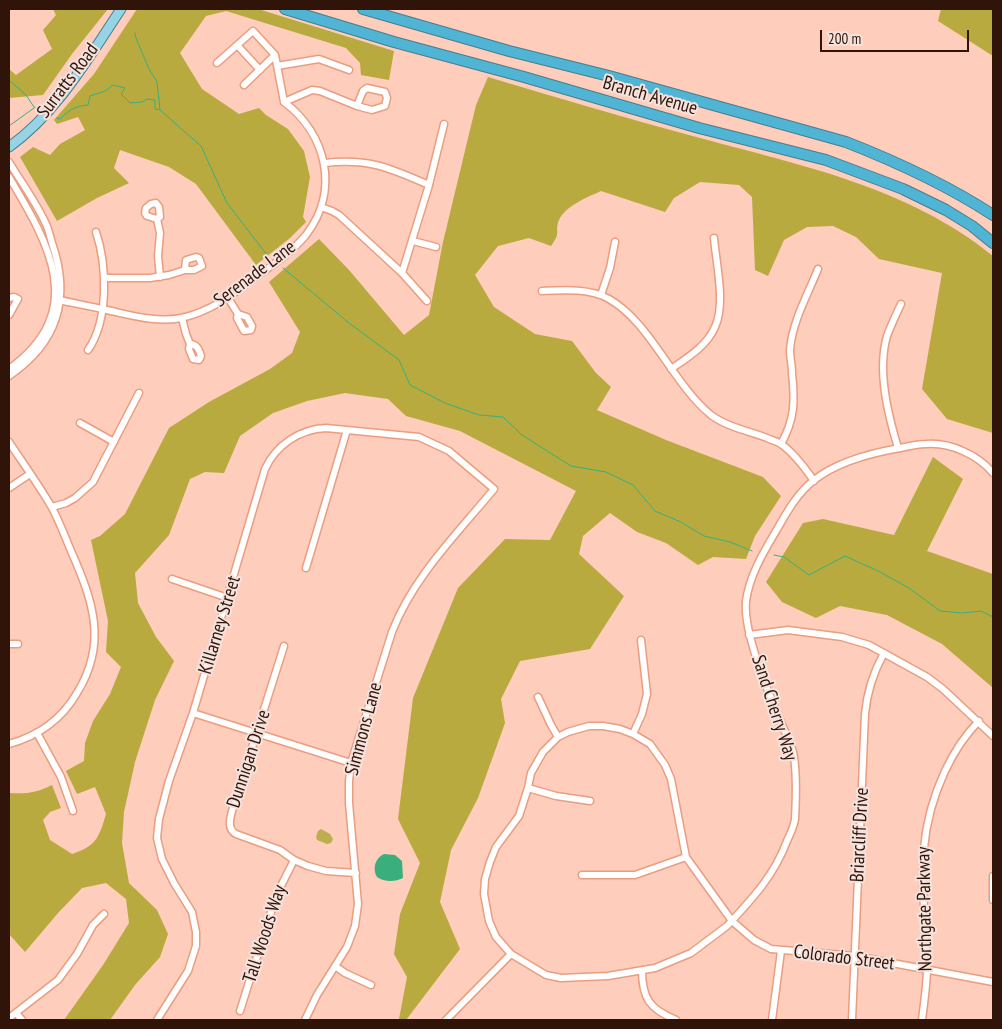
<!DOCTYPE html>
<style>
body{margin:0}
#map{position:relative;width:1002px;height:1029px;overflow:hidden;background:#fecdbb;font-family:"PT Sans Narrow",sans-serif}
canvas{display:block}
.frame{position:absolute;inset:0;border:10px solid #311409;pointer-events:none}
.scale{position:absolute;left:820px;top:30px;width:149px;height:22px;box-sizing:border-box;border:2px solid #311409;border-top:0;padding-left:6px;font-size:15px;line-height:18px;white-space:nowrap;color:#311409;-webkit-text-stroke:4px #f4e3dd;paint-order:stroke}
</style>
<div id="map">
<canvas width="1002" height="1029"></canvas>
<div class="frame"></div>
<div class="scale">200 m</div>
</div>
<script>
const ctx = document.querySelector('canvas').getContext('2d');
ctx.lineJoin = 'round';
function fill(path, color) { ctx.fillStyle = color; ctx.fill(path, 'evenodd'); }
function strokePath(path, color, width, dash) { ctx.strokeStyle = color; ctx.lineWidth = width; ctx.lineCap = dash ? 'butt' : 'round'; ctx.setLineDash(dash || []); ctx.stroke(path); }
function label(font, color, halo, rows, align = 'center') {
  ctx.font = font + ' "PT Sans Narrow",sans-serif'; ctx.lineWidth = 4; ctx.setLineDash([]); ctx.textBaseline = 'middle'; ctx.strokeStyle = halo; ctx.fillStyle = color; for (const [text, x, y, turn = 0] of rows) {
    ctx.save(); ctx.translate(x, y); ctx.rotate((+turn || 0) * Math.PI / 180); ctx.textAlign = isNaN(turn) ? turn : align; if (halo) ctx.strokeText(text, 0, 0); ctx.fillText(text, 0, 0); ctx.restore();
  }
}
fill(new Path2D(`
 M321,829L330,834L333,839L331,843L327,844L317,840L316,837L318,831Z`), '#bdaf4e');
fill(new Path2D(`
 M53,9H108L72,54L43,95L9,98V69L16,75L52,49L43,30L56,15Z
 M137,9H258L394,51L389,80L361,75L360,63L346,48L226,11L206,16L180,53L202,89L239,114L259,108L266,115L288,129L304,151L310,177L303,217L306,222L290,238L256,265L196,184L169,167L120,150L114,168L129,183L97,198L57,221L20,157L33,147L50,155L60,144L85,130L78,117L57,124L54,120L94,74Z
 M941,9H993V56L938,21Z
 M488,77C558,98 629,119 700,138C803,166 908,187 993,256V433L947,419L922,389L942,273L879,259L856,237L833,226L807,227L784,240L768,276L755,270L752,197L739,185L700,182L674,198L665,212L601,191C588,197 565,206 559,220C554,231 562,232 551,246L529,238L498,246L475,275L494,307L535,334L572,341L596,373L611,387L597,410L666,440L763,477L781,496L755,536L746,559L713,557L698,565L666,543L637,532L610,513L583,536L579,554L624,596L590,649L520,661L501,699L505,723L478,798L451,850L440,902L460,949L406,1020L399,1019L407,977L394,954L400,914L420,863L398,819L413,698L458,588L505,539L550,540L576,491L460,431L406,416L388,399L345,393L307,401L273,413L240,436L224,473L205,472L190,479L169,535L135,573L138,603L156,637L174,661L155,700L135,762L124,812L122,843L129,883L157,910L168,934L160,957L135,985L110,1020H64L103,965L129,923L126,899L106,883L82,888L58,913L25,952L9,934V793C27,794 36,793 52,785L61,808L50,812L43,820L50,840L72,854C96,846 99,838 106,814L95,787L77,794L66,771L84,761L85,743L93,721L110,694L121,667L106,652L108,621L91,540L100,536L125,514L169,428L209,402L270,369L292,353L300,332L269,282L319,239L349,270L404,335L429,315L443,242L476,105Z
 M933,457L963,479L927,551L993,574V688L942,644L887,615L840,606L816,618L782,602L766,582L803,523L823,519L894,535Z`), '#b8aa3f');
fill(new Path2D(`
 M384,854L395,855L402,861L403,878C395,882 384,882 377,877C372,869 375,858 384,854Z`), '#3bae7d');
strokePath(new Path2D(`
 M135,33L136,38L149,69L157,82L160,110L201,146L227,203L267,255
 M9,80L26,95L34,107L36,108
 M57,118L60,119C69,110 75,106 88,105L90,96L105,91L113,85L125,88L121,94L130,103L142,102L147,99L155,100V109L160,110
 M9,126L34,108
 M283,268L349,323L399,360L410,385L445,403L479,415L503,417L522,435L571,466L606,472L633,485L655,511L681,522L704,536L730,542L752,551
 M774,555L784,557L809,575L845,556L878,571L909,588L940,611L962,613L981,611L993,617`), '#3bae7d', 1);
const minor = new Path2D(`
 M237,45L260,70
 M217,63L253,31L275,55L284,102
 M277,66L319,59L349,70
 M244,85L275,55
 M367,88L385,92L387,98L385,106L372,110L357,106L363,91Z
 M284,102L312,90L320,91L357,106
 M9,162C21,182 36,202 46,224C49,230 50,237 52,243C71,298 59,342 9,376
 M325,163C369,158 390,168 429,185
 M9,177C49,244 89,311 9,369
 M321,207L332,211L339,215L402,273L427,301
 M157,219L147,216L145,213L146,208L151,204L156,203L159,207L160,217L157,219L160,233L158,256L160,277
 M413,241L436,247
 M402,273L429,185L444,124
 M105,278H150L169,275L185,270H194L202,266L199,258L196,257L186,260L185,270
 M542,291C563,290 590,288 609,299C650,322 673,384 711,415C727,427 749,431 767,438C771,440 777,441 781,444C794,453 805,468 814,481
 M601,295L610,268L615,242
 M9,298L14,297L18,299L9,315
 M228,298L238,314L237,318L244,331L251,330L252,326L247,317L238,314
 M55,299C72,303 89,306 107,310C130,315 157,323 181,318C210,312 234,294 257,276C274,264 292,252 306,235C340,191 327,134 284,102
 M182,318L186,334L190,344C197,344 199,350 201,356L199,360L193,359L189,349L190,344
 M88,350C109,320 107,265 96,232
 M671,369C687,358 707,346 715,327C726,304 716,263 714,238
 M80,423L114,442
 M9,442C23,463 38,484 51,506C59,520 65,537 71,551C93,601 108,643 77,693C62,719 38,736 9,744
 M781,444C795,419 795,401 792,373C792,365 790,357 790,350C792,322 808,294 818,269
 M898,448C888,415 877,371 887,336C891,325 896,315 901,304
 M993,473C978,455 950,442 926,444C918,444 909,446 900,448C871,453 836,462 813,481C798,493 788,510 779,526C765,550 750,573 746,601C743,631 768,692 780,720C784,730 790,741 793,752C797,770 796,800 795,819C794,827 790,834 787,841C774,876 752,899 727,926L691,953L655,968L608,976L561,978L546,975L511,954L496,937L489,921L484,894L485,879L490,862L496,847L519,816L528,788L531,773L543,752L558,737L568,732L589,726H603L620,729L633,734L650,744L665,765L671,779L686,857L732,921L754,940L771,949L855,956L993,982
 M9,488L30,474
 M52,507L66,503L75,498L93,482L139,393
 M306,568L347,430
 M172,579L228,598
 M749,635L788,630L842,637L869,645L927,677L943,689L993,736
 M9,644H18
 M284,646L232,811C230,819 227,829 236,834L280,850L294,860L308,866L326,871L356,873
 M538,697L551,725L558,737
 M193,713L351,763
 M37,733L61,777L73,811
 M633,734L642,714L647,694L641,640
 M528,788L556,796L590,801
 M582,875H635L686,857
 M993,876V900
 M335,966L345,973L371,985
 M642,970C642,999 650,1009 676,1020
 M240,1011L276,896L294,860
 M16,1013L22,1020
 M9,1018L58,980L77,954L93,925L104,914
 M157,1020L188,971L196,946V932L192,912L174,883L162,859L157,838L159,819L169,781L193,713L265,469C276,445 300,429 326,428L419,437L449,451L494,489C457,534 413,577 392,632L351,763L349,781V803L358,904L355,926L347,947L317,995L305,1020
 M446,1020L511,954
 M772,1020L781,951
 M852,1020L865,714C867,692 873,673 884,653
 M922,1020C924,1003 927,984 927,967C925,894 912,842 945,771C954,752 964,736 979,721`);
const major = new Path2D(`
 M9,147C57,113 89,57 121,9`);
const highway = new Path2D(`
 M285,9L394,42L524,77L699,128L826,160L903,189L946,210L972,226L993,243
 M363,9L509,51L609,76L846,142C897,162 947,185 993,215`);
strokePath(minor, '#ea9d7f', 9);
strokePath(major, '#457d8d', 11);
strokePath(highway, '#457d8d', 12);
strokePath(minor, '#fff', 6);
strokePath(major, '#96d3e5', 9);
strokePath(highway, '#50b5d4', 10);
label('19px', '#311409', '#f4e3dd', [
 ["Surratts Road",68,81,-53],
 ["Branch Avenue",650,96,16],
 ["Serenade Lane",255,274,-37],
 ["Killarney Street",220,625,-73],
 ["Sand Cherry Way",774,708,72],
 ["Simmons Lane",364,729,-75],
 ["Dunnigan Drive",249,759,-72],
 ["Briarcliff Drive",860,835,-87],
 ["Northgate Parkway",925,909,-91],
 ["Tall Woods Way",265,934,-72],
 ["Colorado Street",844,958,7]
]);
</script>
